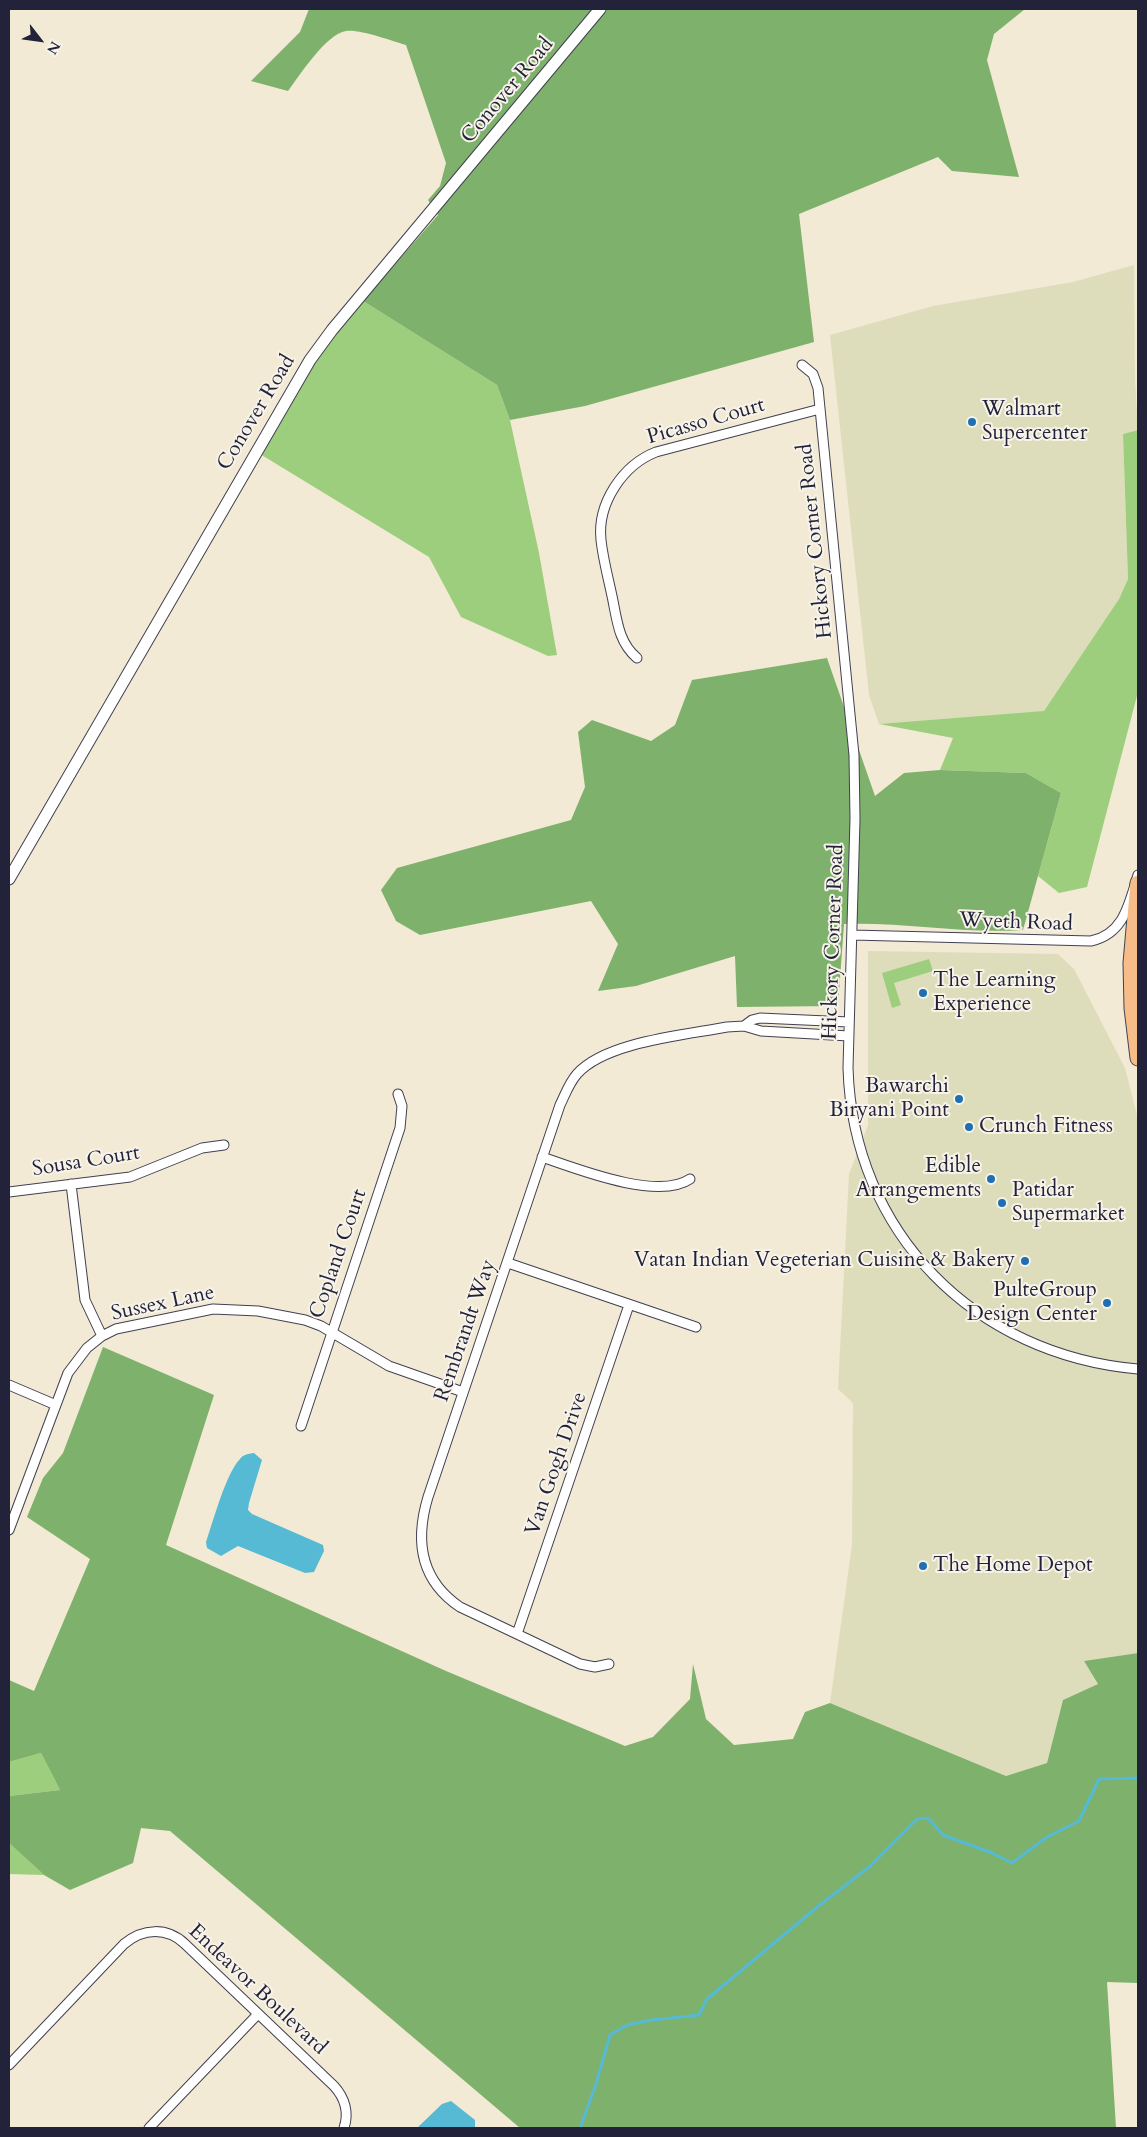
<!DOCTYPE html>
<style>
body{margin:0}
#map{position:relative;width:1147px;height:2137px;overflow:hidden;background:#f2ead4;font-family:Cardo,serif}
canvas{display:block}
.frame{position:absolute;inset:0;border:10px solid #22223b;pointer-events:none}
.north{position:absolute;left:15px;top:15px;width:50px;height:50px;-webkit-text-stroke:4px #f7f3e8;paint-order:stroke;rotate:120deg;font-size:14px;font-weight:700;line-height:20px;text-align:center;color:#22223b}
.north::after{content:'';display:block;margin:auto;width:18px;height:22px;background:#22223b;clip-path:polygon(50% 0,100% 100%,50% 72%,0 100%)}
</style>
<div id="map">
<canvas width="1147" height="2137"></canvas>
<div class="frame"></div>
<div class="north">N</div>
</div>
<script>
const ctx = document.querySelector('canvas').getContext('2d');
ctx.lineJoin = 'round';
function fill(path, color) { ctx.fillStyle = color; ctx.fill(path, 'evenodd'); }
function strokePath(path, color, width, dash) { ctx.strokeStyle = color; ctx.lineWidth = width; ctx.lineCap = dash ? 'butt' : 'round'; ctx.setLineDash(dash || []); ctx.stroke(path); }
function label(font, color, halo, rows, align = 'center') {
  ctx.font = font + ' Cardo,serif'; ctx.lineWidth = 4; ctx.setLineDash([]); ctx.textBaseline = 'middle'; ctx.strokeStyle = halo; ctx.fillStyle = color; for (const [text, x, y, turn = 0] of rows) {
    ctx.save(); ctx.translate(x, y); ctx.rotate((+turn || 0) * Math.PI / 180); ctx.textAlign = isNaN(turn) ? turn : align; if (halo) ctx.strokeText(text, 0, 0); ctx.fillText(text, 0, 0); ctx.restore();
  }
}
fill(new Path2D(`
 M1134,265L1135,380L1138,430L1123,434L1128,579L1119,599L1044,712L879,724L869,695L830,335L933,306L1073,282Z
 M868,951L1058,954L1074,969L1125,1068L1138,1119V1653L1084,1661L1098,1684L1063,1700L1047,1763L1006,1776L830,1703L852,1545L853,1403L838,1389L849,1174L868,1125Z`), '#deddbb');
fill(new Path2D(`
 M363,301L497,385L510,420L539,553L557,655L548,656L461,617L429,557L260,454L320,354Z
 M1138,430V692L1087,887L1059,893L1038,876L1061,793L1026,773L940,770L953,738L879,724L1044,711L1119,599L1128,579L1123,434Z
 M929,959L933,971L894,983L901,1005L892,1008L882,973Z
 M41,1753L60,1790L9,1796V1762Z
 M9,1843L44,1875L9,1874Z`), '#9dce7d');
fill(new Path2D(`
 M309,9H1025L994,34L987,60L1019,177L952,171L938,157L799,214L814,342L585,406L510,420L497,385L363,301L438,215L428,200L440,186L446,163L406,45C392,41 360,29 346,31C326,34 300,75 288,91L251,81L300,32Z
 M827,658L875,796L904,773L940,770L1026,773L1061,793L1023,930C963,934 904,922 844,924L838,1006L737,1007L735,956L636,986L598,991L618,944L591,901L420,935L396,921L381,890L397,868L571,820L585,787L578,732L592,720L651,741L675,725L692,680Z
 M103,1347L214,1395L166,1545L446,1671L625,1746L653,1737L690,1699L693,1664L706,1719L734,1745L793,1739L805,1712L830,1703L1006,1776L1047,1763L1063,1700L1098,1684L1084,1661L1138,1653V1983L1107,1982L1116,2128H520L170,1831L141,1828L133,1863L70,1890L44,1875L9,1843V1796L60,1790L41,1753L9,1762V1680L34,1691L90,1559L27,1517L43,1478L63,1453Z`), '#7eb16c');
fill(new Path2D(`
 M254,1453L262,1460L249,1503L248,1510L252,1514L323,1545L324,1551L314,1572L305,1573L238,1546L221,1556L207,1548L206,1542C213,1522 226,1473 240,1459C244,1454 248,1454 254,1453Z
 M451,2101L475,2120V2128H417L442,2104Z`), '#56bad4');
strokePath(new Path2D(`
 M580,2128L596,2084L610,2035L627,2025L652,2020L699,2015L707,1999L816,1908L869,1867L917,1819L928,1818L943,1835L992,1853L1012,1863L1047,1837L1079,1821L1099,1779L1138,1778`), '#56bad4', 3);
const minor = new Path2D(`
 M802,365L813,374L818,388L854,755L855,819L848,1068C853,1233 975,1355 1138,1369
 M637,658C618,642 617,619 612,596C608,577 603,559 601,540C597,503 623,465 656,452L820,409
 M852,935L1091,941C1124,934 1129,904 1138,875
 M744,1026L752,1020L760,1018L849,1022
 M542,1157C577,1169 658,1201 690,1179
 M71,1184L85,1300L102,1336
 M9,1192L130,1177L202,1148L224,1145
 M508,1263L696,1327
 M9,1385L56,1405
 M301,1426L400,1128L402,1106L398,1094
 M9,1530L68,1373L87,1348L102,1336L116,1329L213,1309L258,1311L305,1320L321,1326L389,1366L463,1392
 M517,1634L629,1305
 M609,1664L595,1667L580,1664L460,1607C420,1580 415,1540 428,1497L560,1105C565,1095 569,1083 577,1074C605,1042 685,1035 727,1027L744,1026L761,1031L849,1036
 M9,2065L124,1944C143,1928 167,1927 185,1944L334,2086C345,2098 349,2113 344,2128
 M149,2128L258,2014`);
const tertiary = new Path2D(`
 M9,879L310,360L332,330L600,9`);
const primary = new Path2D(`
 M1138,883L1131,963L1132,1008L1138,1058`);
strokePath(minor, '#414052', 11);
strokePath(tertiary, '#414052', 13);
strokePath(primary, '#414052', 17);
strokePath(minor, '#fff', 9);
strokePath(tertiary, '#fff', 11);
strokePath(primary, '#f7bd88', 15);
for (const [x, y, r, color] of [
 [972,422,5,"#1f6fb2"],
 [923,993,5,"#1f6fb2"],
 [959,1099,5,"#1f6fb2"],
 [969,1127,5,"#1f6fb2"],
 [991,1179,5,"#1f6fb2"],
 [1002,1203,5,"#1f6fb2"],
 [1025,1261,5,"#1f6fb2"],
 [1107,1303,5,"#1f6fb2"],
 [923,1566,5,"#1f6fb2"]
]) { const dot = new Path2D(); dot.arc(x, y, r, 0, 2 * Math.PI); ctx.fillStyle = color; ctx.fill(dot); strokePath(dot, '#f7f3e8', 2); }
label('21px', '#22223b', '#f7f3e8', [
 ["Conover Road",508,91,-50],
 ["Conover Road",257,413,-59],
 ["Picasso Court",706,422,-16],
 ["Hickory Corner Road",816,541,-96],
 ["Wyeth Road",1016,923,2],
 ["Hickory Corner Road",834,942,-88],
 ["Sousa Court",86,1162,-9],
 ["Copland Court",339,1254,-71],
 ["Sussex Lane",163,1304,-12],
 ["Rembrandt Way",466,1331,-71],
 ["Van Gogh Drive",557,1464,-71],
 ["Endeavor Boulevard",257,1990,43]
]);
label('21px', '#22223b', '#f7f3e8', [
 ["Walmart",982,410],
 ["Supercenter",982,434],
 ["The Learning",933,981],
 ["Experience",933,1005],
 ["Bawarchi",949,1087,"right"],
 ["Biryani Point",949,1111,"right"],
 ["Crunch Fitness",979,1127],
 ["Edible",981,1167,"right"],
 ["Arrangements",981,1191,"right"],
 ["Patidar",1012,1191],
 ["Supermarket",1012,1215],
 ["Vatan Indian Vegeterian Cuisine & Bakery",1015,1261,"right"],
 ["PulteGroup",1097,1291,"right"],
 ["Design Center",1097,1315,"right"],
 ["The Home Depot",933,1566]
], 'left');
</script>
